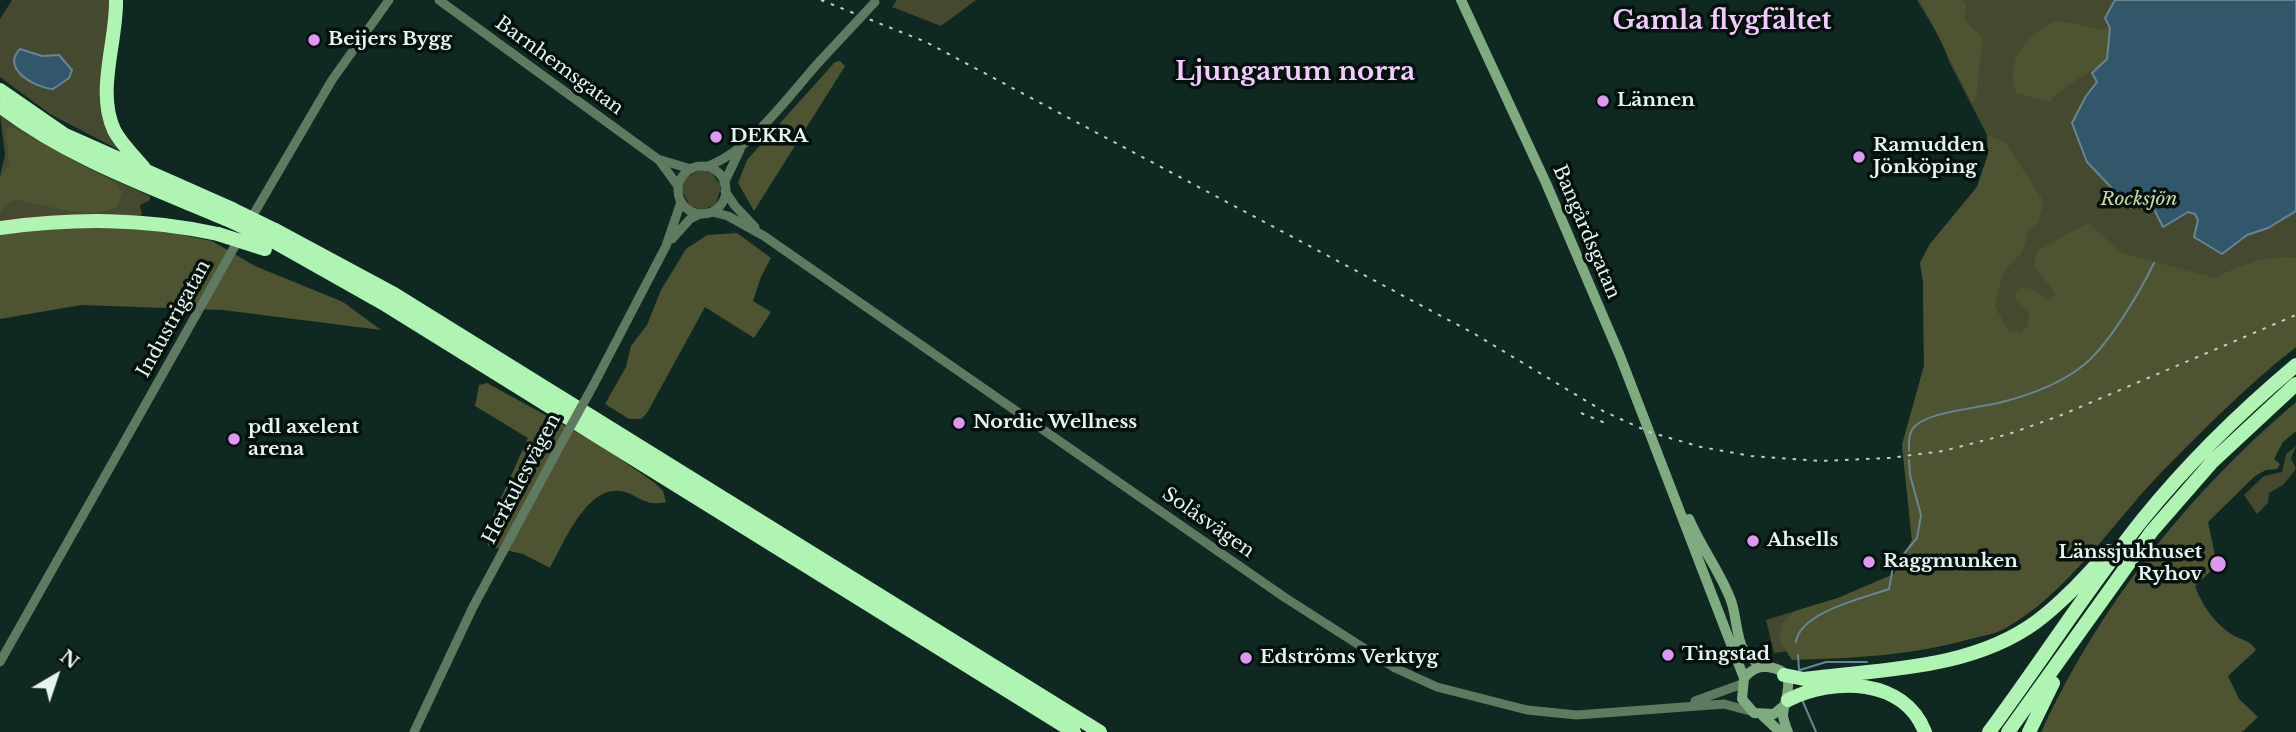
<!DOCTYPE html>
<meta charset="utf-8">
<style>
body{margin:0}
#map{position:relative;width:2296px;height:732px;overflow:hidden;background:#0f2922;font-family:"Libre Baskerville",serif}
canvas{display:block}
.north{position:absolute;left:21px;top:641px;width:70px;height:70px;-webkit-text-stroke:5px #050f0c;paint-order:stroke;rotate:39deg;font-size:19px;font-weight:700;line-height:28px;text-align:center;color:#e5f4ef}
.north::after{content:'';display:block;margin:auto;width:24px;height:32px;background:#e5f4ef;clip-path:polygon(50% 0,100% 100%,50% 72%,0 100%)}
</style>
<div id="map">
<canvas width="2296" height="732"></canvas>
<div class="north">N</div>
</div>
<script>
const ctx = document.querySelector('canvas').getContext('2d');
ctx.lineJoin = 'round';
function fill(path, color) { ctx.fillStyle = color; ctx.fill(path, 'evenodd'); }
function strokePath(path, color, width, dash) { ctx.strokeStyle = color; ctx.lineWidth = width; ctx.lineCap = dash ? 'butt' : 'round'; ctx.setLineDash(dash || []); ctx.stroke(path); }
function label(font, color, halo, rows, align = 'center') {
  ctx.font = font + ' "Libre Baskerville",serif'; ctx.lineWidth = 7; ctx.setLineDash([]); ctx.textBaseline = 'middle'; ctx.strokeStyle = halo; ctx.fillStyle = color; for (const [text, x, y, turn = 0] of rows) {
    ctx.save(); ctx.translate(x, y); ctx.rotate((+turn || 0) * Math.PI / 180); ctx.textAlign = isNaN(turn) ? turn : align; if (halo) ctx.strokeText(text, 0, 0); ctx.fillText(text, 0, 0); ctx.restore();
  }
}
fill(new Path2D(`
 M12,0H111L103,81L121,151L50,114L0,77V19Z
 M897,0H976L941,26L892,7Z
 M1917,0H2296V303L1837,645L1774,653L1766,620L1838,598L1894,574L1912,540L1902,445L1924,366L1923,281L1920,263L1930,244L1977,187L1988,155L1987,135L1949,61L1940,38Z
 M0,114L70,160L150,196V200L140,205L142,215H104L0,224V176L5,155Z
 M700,170L712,173L721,187L716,204L703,210L690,206L682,191L685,178Z
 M2296,446L2291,458L2296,469L2283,485L2269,493L2268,503L2257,514L2244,495L2264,476L2282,472L2286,454Z`), '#454930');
fill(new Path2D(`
 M1920,0H1963L1966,6L1964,20L1983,38L1976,99L1972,103Z
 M2057,20L2098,29L2110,28L2107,59C2090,75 2062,84 2050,102L2016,93C2004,58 2028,35 2057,20Z
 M840,61L845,66L754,211L738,183L747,160L835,62Z
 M12,127L116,183L122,193L117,207C87,222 48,204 16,200L8,203L0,212V178L9,165L6,130Z
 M1987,135L2005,142L2044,202L2038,223L2027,233C2026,251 2020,254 2008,267C1999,278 1998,294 1995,307L2009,331L2021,333L2028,325L2029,312L2016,300L2015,292L2020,287L2031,289L2049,300L2056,294L2034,266L2037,251L2088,223L2122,253L2215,278C2242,264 2265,255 2296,258V347C2246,386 2200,433 2156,478C2109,528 2067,593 2006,628C1996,634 1982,636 1970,639C1911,656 1853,658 1792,660L1779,640L1782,624L1795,611L1838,598L1894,574L1912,540L1902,445L1924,366L1923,281L1920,263L1930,244L1977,187L1988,155Z
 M94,227L154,229L212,241L255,266L343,302L381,330L223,310L81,305L0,319V235L29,229Z
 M737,233L771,258L761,277L753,301L771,312L754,338L705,307L647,413L641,419H629L605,404L626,367L631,346L647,325L661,290L686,249L707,235Z
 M487,383L600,445L655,483L663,491L666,502C642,507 639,494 620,491C586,486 563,545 550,568L523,554L488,546L485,533L528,438L475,406L479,385Z
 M2296,402V431L2283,442L2274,459L2280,464L2277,469L2266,470L2255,476L2208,522L2217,565L2195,586C2201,603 2213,621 2228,632C2238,640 2250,639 2256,650L2228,676L2239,699L2258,717L2242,732H2041C2101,603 2188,494 2296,402Z`), '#4e5332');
const water = new Path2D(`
 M2115,0H2296V211L2268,228L2247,235L2222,254L2194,237L2198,220L2195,214L2188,212L2163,227L2154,209L2148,208L2143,199L2139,198L2131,208L2087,162L2072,123L2086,96L2097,82L2092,73L2107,59L2110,28L2105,18Z
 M20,49L42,56L59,55L72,70L69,78L53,89C36,88 0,69 20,49Z`);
fill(water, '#33576a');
strokePath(water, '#688692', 2);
strokePath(new Path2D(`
 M1909,451C1909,442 1908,433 1915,426C1931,411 1981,408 2002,402C2030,395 2062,383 2085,364C2109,344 2140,292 2154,263
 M1796,642C1800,612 1864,598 1889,589L1893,567L1917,538L1921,515L1910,475L1909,460
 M1798,655L1799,670
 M1800,670L1826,662H1867
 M1803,702L1816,732`), '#688692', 2);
strokePath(new Path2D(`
 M439,0L659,160L678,186
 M661,160L691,169
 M678 190a24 24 0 1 1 48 0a24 24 0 1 1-48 0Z
 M705,167C749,153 789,95 820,61
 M724,183L740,150
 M725,191L735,206L755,227
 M712,212L728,216L764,236L1284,597L1395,668L1437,687L1527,710L1577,715L1724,704L1750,711
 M249,222L332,80L389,0
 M672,239L690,219L700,214
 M594,384L666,246L681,202
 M0,662L240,237
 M1695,701L1742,684
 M414,732L473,607L563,440`), '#5f7a60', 9);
strokePath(new Path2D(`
 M1461,0L1546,183L1620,356L1744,678
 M1689,519C1701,547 1719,570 1730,598C1737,614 1735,635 1744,651C1749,659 1758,663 1766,667
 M1787,703L1774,714L1754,713L1742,699L1744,678C1750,671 1758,666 1768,667C1802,671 1783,699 1783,716C1784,722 1786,727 1788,732
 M1763,716L1780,732`), '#80ab81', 10);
strokePath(new Path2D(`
 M116,0C117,41 96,91 114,130C121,144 134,156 144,168
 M0,90L65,135L232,209
 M0,106C68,158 148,186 226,219
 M0,228C75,218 144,218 218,234
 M275,230L394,294L1100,732
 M269,239L386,305L1074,732
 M1784,675L1804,679C1881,669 1970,670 2036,622C2063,602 2086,576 2109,551
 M1788,700C1834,677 1904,678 1925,732
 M1989,732C2041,662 2088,588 2142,520C2188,463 2240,412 2296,365
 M2008,732L2152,531L2213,461L2296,384
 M2029,732L2053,683`), '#b0f4b3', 14);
strokePath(new Path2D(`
 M821,0L926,42L1473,333L1603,411L1649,432L1701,447L1751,456L1821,461L1889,458L1943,451L2009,434L2059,416L2296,315
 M1581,413L1610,425`), '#bdcec9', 2, [3.5, 7]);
strokePath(new Path2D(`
 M820,61L875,2
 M563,440L594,384`), '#5f7a60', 9);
strokePath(new Path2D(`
 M232,209L275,230
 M226,219L269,239
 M218,234L265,249`), '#b0f4b3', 14);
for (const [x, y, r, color] of [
 [314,40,7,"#df98f2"],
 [1603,101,7,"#df98f2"],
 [716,137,7,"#df98f2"],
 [1859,157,7,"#df98f2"],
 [959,423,7,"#df98f2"],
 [234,439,7,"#df98f2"],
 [1753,541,7,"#df98f2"],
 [1869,562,7,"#df98f2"],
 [2218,564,9,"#df98f2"],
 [1668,655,7,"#df98f2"],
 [1246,658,7,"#df98f2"]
]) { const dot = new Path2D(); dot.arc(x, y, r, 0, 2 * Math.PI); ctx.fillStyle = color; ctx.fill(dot); strokePath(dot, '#050f0c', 2.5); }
label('bold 19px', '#e5f4ef', '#050f0c', [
 ["Beijers Bygg",328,40],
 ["Lännen",1617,101],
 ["DEKRA",730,137],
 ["Ramudden",1873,146],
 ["Jönköping",1873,168],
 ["Nordic Wellness",973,423],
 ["pdl axelent",248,428],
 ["arena",248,450],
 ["Ahsells",1767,541],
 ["Länssjukhuset",2202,553,"right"],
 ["Ryhov",2202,575,"right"],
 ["Raggmunken",1883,562],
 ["Tingstad",1682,655],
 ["Edströms Verktyg",1260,658]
], 'left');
label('19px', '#e5f4ef', '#050f0c', [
 ["Barnhemsgatan",559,66,36],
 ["Bangårdsgatan",1586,232,67],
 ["Industrigatan",174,319,-61],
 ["Herkulesvägen",522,479,-62],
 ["Solåsvägen",1208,523,35]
]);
label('italic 19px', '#cbd698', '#050f0c', [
 ["Rocksjön",2139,200]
]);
label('bold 26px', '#f3ccfe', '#050f0c', [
 ["Gamla flygfältet",1722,22],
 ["Ljungarum norra",1295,73]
]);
</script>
